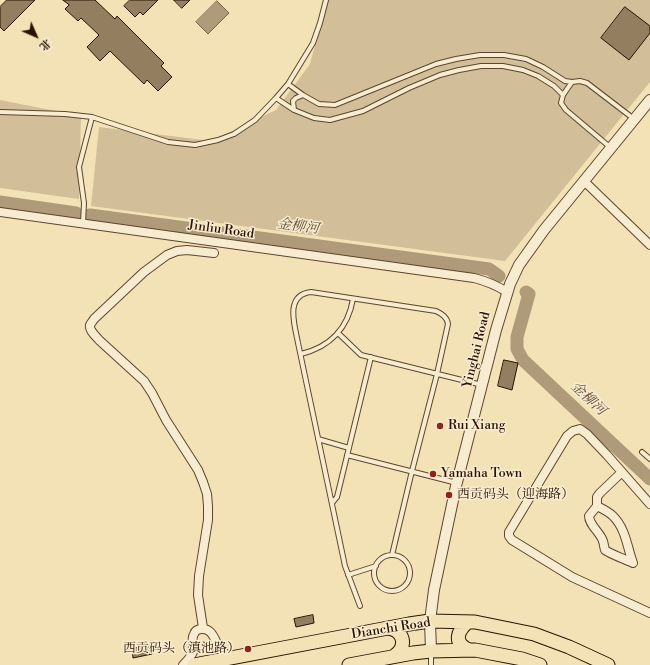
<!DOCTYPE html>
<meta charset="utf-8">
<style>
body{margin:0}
#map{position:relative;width:650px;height:665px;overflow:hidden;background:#f4e2b7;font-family:"Libre Bodoni","Noto Serif SC",serif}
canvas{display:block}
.north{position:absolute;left:16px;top:16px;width:40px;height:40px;-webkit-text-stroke:3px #f8ecd0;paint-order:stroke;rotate:135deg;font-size:11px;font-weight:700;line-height:16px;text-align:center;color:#2a1100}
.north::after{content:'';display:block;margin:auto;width:14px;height:18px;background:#2a1100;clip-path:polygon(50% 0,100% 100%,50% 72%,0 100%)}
</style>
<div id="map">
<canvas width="650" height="665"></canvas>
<div class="north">北</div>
</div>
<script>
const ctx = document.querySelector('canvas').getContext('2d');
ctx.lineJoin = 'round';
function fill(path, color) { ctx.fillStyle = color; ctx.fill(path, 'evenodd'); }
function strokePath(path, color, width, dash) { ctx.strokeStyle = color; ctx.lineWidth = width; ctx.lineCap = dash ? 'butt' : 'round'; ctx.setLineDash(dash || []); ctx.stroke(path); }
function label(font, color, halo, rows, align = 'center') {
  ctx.font = font + ' "Libre Bodoni","Noto Serif SC",serif'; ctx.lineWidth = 3; ctx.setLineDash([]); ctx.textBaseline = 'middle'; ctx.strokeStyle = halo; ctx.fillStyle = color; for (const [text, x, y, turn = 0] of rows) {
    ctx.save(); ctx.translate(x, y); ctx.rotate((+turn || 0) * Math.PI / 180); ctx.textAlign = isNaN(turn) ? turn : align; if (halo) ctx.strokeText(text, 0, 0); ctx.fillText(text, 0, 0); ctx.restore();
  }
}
fill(new Path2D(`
 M327,0H650V82L505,261L91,206L99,127L211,141L276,110L310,64Z
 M0,100L81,116L79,199L0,188Z`), '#d2be98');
const water = new Path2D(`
 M217,1L229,13L208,34L196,22Z`);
fill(water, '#af9b79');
strokePath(water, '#7a6449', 1);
strokePath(new Path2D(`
 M0,202L76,213
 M90,215L489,269L499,276
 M526,292L529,294L517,337V349L523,360L650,479`), '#af9b79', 13);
const building = new Path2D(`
 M7,0H35L4,31L0,27V7Z
 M63,0H95L115,19L117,16L164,63L161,66L172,77L158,91L147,80L144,84L110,51L100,61L87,47L99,35L81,18L78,21L65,9L69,5Z
 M130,0H158L143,15L140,12L135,17L124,6Z
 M174,0H190L182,8Z
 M625,7L650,26V33L629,60L601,38Z
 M504,360L518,363L512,390L498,386Z
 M313,615L314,623L296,627L294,619Z
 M151,645L152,654L133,658L132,649Z`);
fill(building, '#937e5f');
strokePath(building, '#2a1100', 1);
const service = new Path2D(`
 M572,82L563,95L561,103L566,110L611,148
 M288,84L303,95L319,104L335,105L436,64L456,59L480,55H504L526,59L543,67L565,81L572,82L580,81L587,83L634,119
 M276,98L294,110L314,118L330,120L363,111L409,88L440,75L459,70L481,66H503L523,70L538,76L554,86L563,95
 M294,110L293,101L296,98L303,95
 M0,112L65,114L92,117L168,142L195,145L218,140L234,134L255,120L276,98L288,84L313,43L320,23L326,0
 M83,223L84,203L79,167L92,117
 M338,333L361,355L482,385
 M301,354C330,347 348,328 353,299
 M318,439L349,448
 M642,452L650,459
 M347,455L457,483
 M332,503L337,497L371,357
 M374 573a18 18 0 1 1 36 0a18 18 0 1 1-36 0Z
 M348,575L376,566
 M360,606L345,566L298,343C295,326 284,295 311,292L436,311C442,314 447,317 448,324L437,374L412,471L392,555
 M431,665V653`);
const minor = new Path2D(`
 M584,181L650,245
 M0,212L474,278C486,281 496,285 507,292
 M650,504L607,455L587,434L580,429L573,431L567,436L509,532V536L512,540L572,577L650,613
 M597,506C603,509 609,512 613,516C626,529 627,547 633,563C623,558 614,556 605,550C604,547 604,544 603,541C600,532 589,525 589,516L597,506V497L600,493L622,472
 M203,628L198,595L199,576L208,520V506L207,494L203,482L198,470L166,420L152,393L144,381L99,340C96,336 89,331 90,325C91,323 93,321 94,319L144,272L167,255L177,251L187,250L214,253
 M183,665C187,661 191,657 193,652C195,646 190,640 194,634C195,631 198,629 202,629C214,628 215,644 222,651C225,654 229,656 232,657`);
const tertiary = new Path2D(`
 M431,651L430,621L434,590L456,486L496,330L510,284L519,265L544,230L650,100`);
const primary = new Path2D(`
 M468,622C457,631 453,643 469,650
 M388,628C404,630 408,647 394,656
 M194,665L409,624L430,621L475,622L534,634L569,647L608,665
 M349,665L413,653L431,651L475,650L522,659L540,665`);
strokePath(service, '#5c452e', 6);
strokePath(minor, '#5c452e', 10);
strokePath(tertiary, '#5c452e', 12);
strokePath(primary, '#2a1100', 15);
strokePath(service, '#f8ecd0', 4);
strokePath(minor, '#f8ecd0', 8);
strokePath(tertiary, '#f8ecd0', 10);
strokePath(primary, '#f4e2b7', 13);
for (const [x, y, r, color] of [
 [440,426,4,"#8f2418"],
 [433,474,4,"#8f2418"],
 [449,495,4,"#8f2418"],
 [248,649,4,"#8f2418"]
]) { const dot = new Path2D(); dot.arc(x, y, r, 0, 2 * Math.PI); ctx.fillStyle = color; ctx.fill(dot); strokePath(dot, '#f8ecd0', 1.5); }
label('13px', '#2a1100', '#f8ecd0', [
 ["Jinliu Road",221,230,8],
 ["Yinghai Road",477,350,-76],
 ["Dianchi Road",391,629,-9]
]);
label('13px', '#2a1100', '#f8ecd0', [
 ["Rui Xiang",448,426],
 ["Yamaha Town",441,474],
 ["西贡码头（迎海路）",457,495],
 ["西贡码头（滇池路）",240,649,"right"]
], 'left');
label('italic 14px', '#664f36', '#f8ecd0', [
 ["金柳河",298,227,8],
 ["金柳河",588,399,43]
]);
</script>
